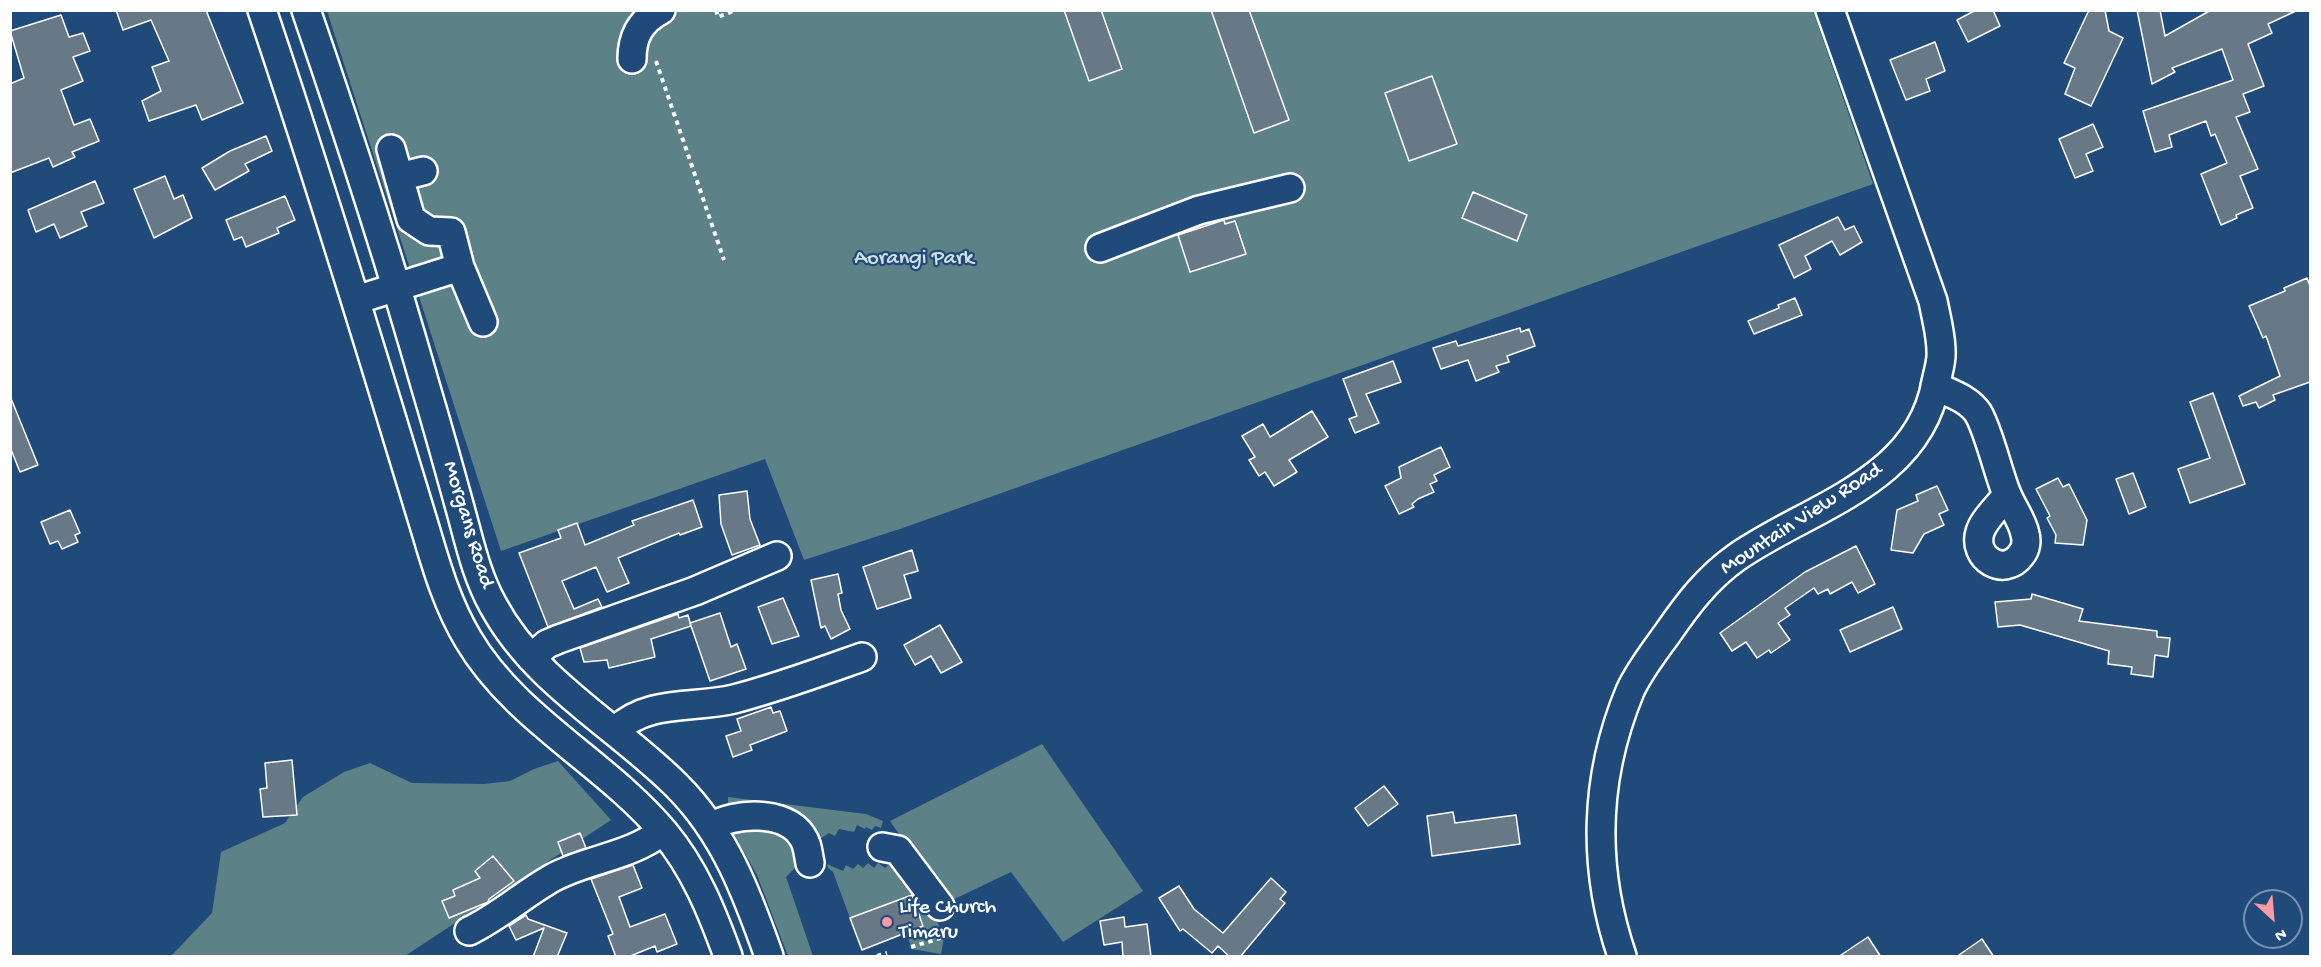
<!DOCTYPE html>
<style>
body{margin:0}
#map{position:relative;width:2321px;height:967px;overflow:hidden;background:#1f4a7a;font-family:"Gochi Hand",sans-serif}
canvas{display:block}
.frame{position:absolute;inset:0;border:12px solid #fff;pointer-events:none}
.north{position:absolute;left:2243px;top:889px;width:60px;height:60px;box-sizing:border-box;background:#1f4a7a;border:2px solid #7992af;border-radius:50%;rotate:154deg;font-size:16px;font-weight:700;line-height:24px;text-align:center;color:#fff}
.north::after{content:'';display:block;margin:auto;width:21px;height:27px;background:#ff9aa2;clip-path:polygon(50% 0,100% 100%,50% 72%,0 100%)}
</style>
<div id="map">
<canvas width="2321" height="967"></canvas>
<div class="frame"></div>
<div class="north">N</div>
</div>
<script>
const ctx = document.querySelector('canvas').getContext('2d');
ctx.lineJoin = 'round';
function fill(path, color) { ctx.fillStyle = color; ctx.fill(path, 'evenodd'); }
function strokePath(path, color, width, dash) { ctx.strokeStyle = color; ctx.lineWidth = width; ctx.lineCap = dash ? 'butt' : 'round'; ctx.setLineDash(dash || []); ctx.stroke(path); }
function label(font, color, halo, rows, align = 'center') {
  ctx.font = font + ' "Gochi Hand",sans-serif'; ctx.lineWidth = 4.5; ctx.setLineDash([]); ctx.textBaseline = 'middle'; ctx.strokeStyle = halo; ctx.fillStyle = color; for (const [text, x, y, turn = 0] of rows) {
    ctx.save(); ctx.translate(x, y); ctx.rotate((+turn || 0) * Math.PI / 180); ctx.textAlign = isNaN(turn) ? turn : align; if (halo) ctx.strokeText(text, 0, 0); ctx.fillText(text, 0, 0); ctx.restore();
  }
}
fill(new Path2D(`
 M327,11H1813L1873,184L900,529L804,560L765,459L501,551Z
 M1042,744L1143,891L1063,942L1011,872L946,903L890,821Z
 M558,761L611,820L405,956H171L212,913L221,852L285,823L303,797L344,772L370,763L412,783L484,784L510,781L534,769Z
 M728,797L866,814L883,821L881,828L875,826L872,830L866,827L865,829L857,825L854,832L839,829L835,836L829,833L817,841L728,812Z
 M780,825L802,861L786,877L813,956H788L757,875L730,827Z
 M883,854L925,891L850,918L833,872L828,868L827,864L843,871L846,865L853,869L858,864L863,868L868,863L874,868L878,863L885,868L890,863Z
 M926,894L944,938L941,954L912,949L906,933L924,926L919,914L916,915L913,899Z`), '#5c8186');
const building = new Path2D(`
 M116,10H206L243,103L202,120L196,105L149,121L142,101L161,91L152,67L169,61L151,20L123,30Z
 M1064,10H1101L1122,69L1089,81Z
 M1211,10H1249L1289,120L1254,133Z
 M1976,10H1993L2000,26L1968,42L1957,20Z
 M2089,10H2105L2109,31L2123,38L2091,106L2065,94L2075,68L2064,63Z
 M2137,10H2160L2165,36L2211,10H2298L2268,24L2272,33L2248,44L2264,86L2243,94L2250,112L2236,117L2258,169L2240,176L2253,208L2236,215L2237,218L2221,225L2201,174L2227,163L2215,134L2211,136L2206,121L2169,135L2172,147L2155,152L2143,111L2233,80L2222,49L2172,68L2175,72L2152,84Z
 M61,15L69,37L83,33L90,51L73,57L83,81L61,90L74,125L90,119L99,141L72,152L75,157L53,167L49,158L10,173V84L24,78L10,31Z
 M1935,42L1945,71L1926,79L1930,91L1906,100L1890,60Z
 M1432,76L1457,144L1409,161L1385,93Z
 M2093,124L2103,147L2086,154L2093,171L2075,178L2059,139Z
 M266,136L272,151L245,164L249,171L215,190L202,168L230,151Z
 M165,176L174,199L183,195L192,218L154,238L134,189Z
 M95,181L104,203L81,212L87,226L60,238L54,224L36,232L28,210Z
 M1473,192L1527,215L1517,241L1462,218Z
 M285,196L295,220L277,228L279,233L246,247L242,237L234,240L226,220Z
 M1838,217L1845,230L1854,226L1862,242L1840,255L1832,241L1805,256L1811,269L1794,278L1779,245Z
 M1224,220L1225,224L1235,221L1246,254L1190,272L1178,235Z
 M2307,278L2310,286V382L2273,395L2275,400L2259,408L2256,402L2243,406L2239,396L2280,376L2266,336L2263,338L2249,306L2285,291L2284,288Z
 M1795,298L1802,315L1754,334L1748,321L1779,308L1778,305Z
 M1520,328L1521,332L1529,329L1535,346L1507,356L1509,362L1496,366L1499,372L1476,381L1468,360L1441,369L1433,348L1456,341L1458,346Z
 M1393,361L1401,382L1366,394L1379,423L1355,433L1349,419L1357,416L1343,379Z
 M2213,393L2245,484L2190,503L2178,469L2210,458L2190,402Z
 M10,396L38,465L20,472L10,447Z
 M1312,411L1328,437L1289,460L1297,472L1274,486L1265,472L1259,476L1249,460L1255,457L1242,436L1263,424L1270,437Z
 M1441,447L1450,467L1434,475L1437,481L1430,484L1434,492L1418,499L1412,504L1414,507L1399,514L1385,486L1401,478L1399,467Z
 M2133,473L2146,507L2129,514L2116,479Z
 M2058,478L2063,487L2069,484L2087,520L2083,545L2055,543L2056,535L2047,518L2050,516L2036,489Z
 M1937,486L1948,510L1939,514L1944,525L1924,534L1913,553L1891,550L1897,510L1918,501L1916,495Z
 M747,491L750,519L760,545L732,555L721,524L719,495Z
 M693,500L702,527L680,535L679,533L618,558L629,583L607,592L596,567L562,581L574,609L598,599L602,607L548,627L519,553L561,538L558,530L577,523L585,545L634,525L632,521Z
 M70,510L80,533L75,535L78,542L62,549L58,541L50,544L41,522Z
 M1856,546L1875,584L1858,593L1852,582L1830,594L1828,589L1818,594L1814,588L1785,608L1790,615L1778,623L1790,640L1771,653L1769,650L1757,658L1746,642L1732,651L1720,633L1805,572Z
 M912,550L918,571L904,575L911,598L877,609L863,567Z
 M838,574L842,593L838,594L841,610L850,629L831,639L825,626L821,628L811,580Z
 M2032,594L2083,609L2079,621L2157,631V637L2170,638L2168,657L2155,655L2153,677L2131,674L2132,667L2108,664L2109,651L2020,625L1998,627L1995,602L2031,599Z
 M783,598L799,636L772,644L758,607Z
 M1893,607L1902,629L1850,652L1840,630Z
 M720,613L731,647L737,644L746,669L710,681L690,623Z
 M678,614L679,618L688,615L691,626L651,639L655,657L609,668L607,660L584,662L580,648Z
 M940,625L962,662L941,673L931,656L915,665L904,645Z
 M771,707L773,713L780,711L787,731L750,745L752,750L733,757L726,736L741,731L737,719Z
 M292,760L297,815L263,817L260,789L267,788L265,763Z
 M1384,786L1398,804L1368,826L1355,808Z
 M1453,812L1455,823L1516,815L1520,844L1432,856L1427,816Z
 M580,833L586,848L563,856L558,842Z
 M493,856L514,881L489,899L488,902L449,918L442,901L455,896L453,890L480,878L475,871Z
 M633,865L642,888L619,897L630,927L665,914L677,944L657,952L655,946L628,957H616L608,936L613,934L591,879Z
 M1271,878L1286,892L1280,899L1285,903L1240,957H1230L1218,946L1212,953L1183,929L1180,931L1159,898L1179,886L1194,909L1223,933Z
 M912,895L923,926L862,950L850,918Z
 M526,915L528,919L567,933L557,957H533L544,928L516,940L509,926Z
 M1124,917L1125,927L1147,924L1151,957H1123L1122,942L1104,945L1100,921Z
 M1868,937L1881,957H1838Z
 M1982,939L1994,957H1956Z`);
fill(building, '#677887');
strokePath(building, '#fff', 1.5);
const minor = new Path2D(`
 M262,10C306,141 347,272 387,403C400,445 412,486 425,528C436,565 447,604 468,639C515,719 605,762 664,832C695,869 712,912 728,956
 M306,10C349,135 390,261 426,388C438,428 449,468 460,508C469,540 476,575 493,605C534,682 617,726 677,786C725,834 747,894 769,956
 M632,59C632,37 640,21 661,10
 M391,149L411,219L429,231L451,232L460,267
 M399,177L423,171
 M1100,248L1199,210L1290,188
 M356,300L460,267L483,322
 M1935,386C1950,393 1969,399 1978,413C1988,429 1998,472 2006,492C2011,506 2022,519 2025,534C2027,541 2026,549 2021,555C2004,578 1972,558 1980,532C1984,519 1999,506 2007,495
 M531,658L547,644L559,639L695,591L777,556
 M616,730C649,699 692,709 734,699C777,688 820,672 862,657
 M711,827C735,812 785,810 802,836C808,844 808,854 810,863
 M882,847L898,850L940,906
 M469,931C500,916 525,893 554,877C591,858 629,857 663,831
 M1622,956C1592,868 1594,778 1630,691C1639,671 1654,652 1667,634C1687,605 1707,578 1737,557C1809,507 1919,482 1936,382C1938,372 1942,361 1941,351C1941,335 1936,317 1933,301L1830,10`);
strokePath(minor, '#fff', 32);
strokePath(new Path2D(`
 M716,10L718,17L736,10
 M656,61L724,260
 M911,947L954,934
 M877,956L887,953`), '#fff', 4, [4.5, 4.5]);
strokePath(minor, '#1f4a7a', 27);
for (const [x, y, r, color] of [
 [887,922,6,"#ff9aa2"]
]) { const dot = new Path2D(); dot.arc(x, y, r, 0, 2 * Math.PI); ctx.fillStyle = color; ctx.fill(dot); strokePath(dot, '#1f4a7a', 2); }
label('22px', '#d6e0e1', '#1f4a7a', [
 ["Aorangi Park",914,260]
]);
label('22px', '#fff', '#1f4a7a', [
 ["Mountain View Road",1802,520,-33],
 ["Morgans Road",467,525,73]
]);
label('22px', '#fff', '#1f4a7a', [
 ["Life Church",899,909],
 ["Timaru",899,934]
], 'left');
</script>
